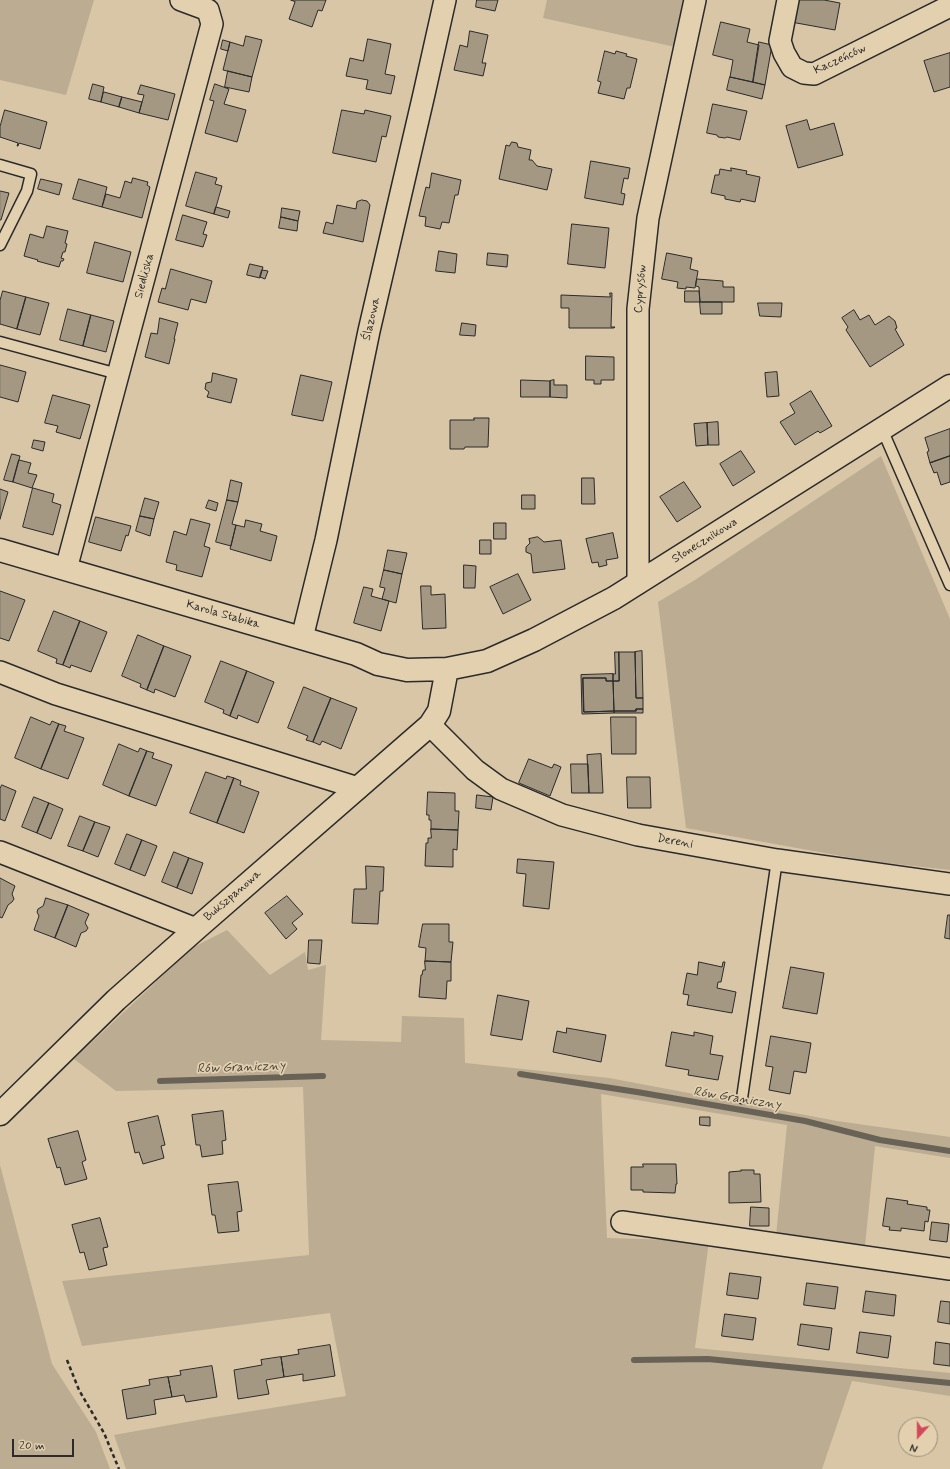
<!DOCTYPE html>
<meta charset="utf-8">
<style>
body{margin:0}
#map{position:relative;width:950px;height:1469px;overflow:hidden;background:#d8c6a6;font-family:Mynerve,sans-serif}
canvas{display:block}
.north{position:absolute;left:898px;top:1417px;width:40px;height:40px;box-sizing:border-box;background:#e3d0ae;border:1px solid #998e7a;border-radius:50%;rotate:201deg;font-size:11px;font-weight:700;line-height:16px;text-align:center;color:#2b2b2b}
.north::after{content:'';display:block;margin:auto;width:14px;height:18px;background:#d1495b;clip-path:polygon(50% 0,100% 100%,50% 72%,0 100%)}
.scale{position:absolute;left:12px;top:1439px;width:62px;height:18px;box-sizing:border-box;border:2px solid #2b2b2b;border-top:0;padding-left:5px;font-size:12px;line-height:14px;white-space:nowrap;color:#2b2b2b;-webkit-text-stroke:3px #e3d0ae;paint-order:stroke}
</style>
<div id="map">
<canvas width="950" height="1469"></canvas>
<div class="north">N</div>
<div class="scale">20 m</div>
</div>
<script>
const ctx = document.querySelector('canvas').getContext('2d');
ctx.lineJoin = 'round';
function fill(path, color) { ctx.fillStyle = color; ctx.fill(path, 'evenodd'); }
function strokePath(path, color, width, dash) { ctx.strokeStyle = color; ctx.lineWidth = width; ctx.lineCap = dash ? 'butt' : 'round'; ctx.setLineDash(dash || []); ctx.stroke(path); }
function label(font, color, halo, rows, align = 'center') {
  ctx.font = font + ' Mynerve,sans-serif'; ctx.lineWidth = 3.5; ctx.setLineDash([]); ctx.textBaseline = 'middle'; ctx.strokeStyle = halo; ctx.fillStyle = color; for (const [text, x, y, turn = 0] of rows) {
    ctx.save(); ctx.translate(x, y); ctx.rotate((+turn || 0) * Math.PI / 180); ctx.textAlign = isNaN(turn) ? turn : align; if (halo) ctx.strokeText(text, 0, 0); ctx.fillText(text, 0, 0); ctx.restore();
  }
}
fill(new Path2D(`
 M0,0H94L66,95L0,80Z
 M547,0H691L680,48L543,18Z
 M881,456L950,619V870L869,861L686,828L658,602L695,580Z
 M227,930L270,975L305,952L308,970L326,965L321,1040L401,1042L402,1016L464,1018L465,1063L609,1078L837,1121L950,1137V1158L875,1146L865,1246L776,1236L787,1125L601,1094L607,1238L709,1241L695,1348L950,1373V1396L852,1381L822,1469H126L114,1435L209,1418L346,1396L330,1313L82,1346L62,1281L309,1255L303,1087L116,1091L74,1059L192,948Z
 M0,1165L52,1364L96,1432L110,1469H0Z`), '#bbac92');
strokePath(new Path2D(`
 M520,1074L637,1092L805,1121L880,1140L950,1151
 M160,1081L323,1076
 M634,1360L708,1359L950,1383`), '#686257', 6);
const building = new Path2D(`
 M291,0H326L322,11L318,10L312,27L289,19L295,2Z
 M477,0H498L495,11L476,7Z
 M795,0H824L840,3L835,30L791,22Z
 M721,22L750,29L747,42L759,45L753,82L730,77L733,60L713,55Z
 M470,31L488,35L482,63H486L483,76L454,70L460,45L467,47Z
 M246,36L262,40L252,77L223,70L230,42L243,46Z
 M368,39L391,44L385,74L395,76L391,94L366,89L368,80L346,76L350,58L363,61Z
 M223,40L230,42L228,51L221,49Z
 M759,42L772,45L765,85L753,82Z
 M605,51L615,54L616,51L627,54L626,56L637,59L630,88H627L624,99L598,93L601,82L598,81Z
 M950,53V87L934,92L924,61Z
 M228,71L252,77L249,92L225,87Z
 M730,77L765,85L762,99L727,90Z
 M93,84L104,87L101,102L89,99Z
 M215,84L229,89L224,104L246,110L237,142L205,133L214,101L210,100Z
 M141,85L175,94L168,120L139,113L144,95L138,94Z
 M104,92L122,97L119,107L101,102Z
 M122,97L142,102L139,113L119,107Z
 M713,104L747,111L740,140L727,137L725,138L718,137L717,135L707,133Z
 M5,110L47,122L40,149L19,143L18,146H17L18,143L0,137V127Z
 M342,110L364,114L365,110L391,116L386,137L382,136L376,162L333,153Z
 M807,120L810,130L834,123L843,155L798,168L786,126Z
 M512,142L517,143L518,147L531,150L529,160H532L537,166L552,169L547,190L499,179L506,145L509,146Z
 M591,161L630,168L628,179L624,178L621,193L625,194L623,205L585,198Z
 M731,168L747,171L746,174L760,177L755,202L741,199L740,202L725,199V196L711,193L715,175H719L720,169L731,171Z
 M196,172L217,178L215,184L222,186L214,214L186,206Z
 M432,173L461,180L458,195H455L449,223L442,222L440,229L425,226L426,217L419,216L426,187L429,188Z
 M133,178L148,182L147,185L150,187L142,218L102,207L106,194L120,198L125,181L131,183Z
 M41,179L62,184L59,195L38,189Z
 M79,179L107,187L102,207L73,199Z
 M0,191L9,193L1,220H0Z
 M362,200L367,201L370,205L363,242L323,233L326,222L333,224L337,205L356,209L357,202Z
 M216,207L230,211L228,218L214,214Z
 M282,208L300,211L298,221L281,217Z
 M183,215L207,222L203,234L207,235L203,247L176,240Z
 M281,217L298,221L297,231L279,228Z
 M572,224L609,228L605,268L568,264Z
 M47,226L68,231L65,243L67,244L65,252H63L61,258L64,259L63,261H61L59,267L37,261L38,260L24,256L30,234L43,238Z
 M95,242L131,252L123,282L87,273Z
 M439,251L457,254L455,273L436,271Z
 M488,253L508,255L507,267L487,265Z
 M667,253L692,258L690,269L698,271L695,288L686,287V289L677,288L678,282L662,279Z
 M250,264L263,267L260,278L247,275Z
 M171,269L212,281L206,303L191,299L188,310L158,302L162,288L165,289Z
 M262,270L268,271L265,279L260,277Z
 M697,279L723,281V287H734V302H700L699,287L696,286Z
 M3,291L26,297L17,329L0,324V301Z
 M685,291H699L700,302H685Z
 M610,293H612L611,327H615L614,328H569V308H561V295L610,297Z
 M26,297L49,303L40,335L17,329Z
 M700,302H722V314H701Z
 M758,303H782L781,317L760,316Z
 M68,309L91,315L83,346L60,340Z
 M854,310L860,320L869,315L875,325L889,316L895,321L897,328L895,329L904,345L870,367L846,330L848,327L842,318Z
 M91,315L114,321L106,352L83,346Z
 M160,318L178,323L174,339H175L169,364L145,357L151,333L157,334Z
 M462,323L476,325L475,336L460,335Z
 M586,356L614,357V380H601V384H594V380H586Z
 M0,365L26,372L18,402L0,397Z
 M777,372L779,396L767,397L765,373Z
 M213,373L237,379L231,403L207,397L209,392L205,389L206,383L211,382Z
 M301,375L332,382L323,421L292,415Z
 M521,380L550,381V397H521Z
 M554,380V385H567V398L550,397V381Z
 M811,391L832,426L820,433L818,431L795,445L780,422L795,413L790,404Z
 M53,395L90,405L80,439L56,432L58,426L45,423Z
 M474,418H489L488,447H465L464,449H450V420H474Z
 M718,422L719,445H708L707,423Z
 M707,423L708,445L696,446L694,424Z
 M950,429V456L930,463L927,452L929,451L925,438Z
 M34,440L45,442L43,451L32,448Z
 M741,451L755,472L733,486L720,464Z
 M12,454L20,456L13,482L4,480Z
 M950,456V482L941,485L937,472L934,473L930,463Z
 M19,460L31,463L28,473L37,475L32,488L13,482Z
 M582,478H594L595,504H582Z
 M231,480L242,483L238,502L227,500Z
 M684,482L701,507L677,522L660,497Z
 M33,488L54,494L52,502L61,505L53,535L23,527Z
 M0,489L8,492L0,519Z
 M522,495H535V509H522Z
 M145,498L159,502L154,519L140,516Z
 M209,500L218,503L216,511L206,508Z
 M227,500L238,502L232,524L236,525L231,546L216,542Z
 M140,516L154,519L150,536L136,531Z
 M96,517L131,526L128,536L126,535L121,551L89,542Z
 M191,519L210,524L204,546L210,548L202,577L176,570L177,565L166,562L174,531L186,535Z
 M246,520L262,524L260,531L277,536L271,561L230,549L236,525L244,527Z
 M494,523H506V539H494Z
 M613,533L618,558L606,560L607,565L599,567L598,562L592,563L586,539Z
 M538,537L544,542L561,540L565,569L533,573L531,554L526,552V547L530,543L529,539Z
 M480,540H491V554H480Z
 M388,550L407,553L402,574L384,570Z
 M464,565L476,566L475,588H464Z
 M384,570L402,574L396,603L382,599L385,588L380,587Z
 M518,574L531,600L503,614L490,587Z
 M421,586H431V595L445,594L446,628L423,629Z
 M364,587L373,589L371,596L389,601L381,631L354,623Z
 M0,591L25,600L9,641L0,638Z
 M54,611L80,621L63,665L56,663L57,659L38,651Z
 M80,621L107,632L91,672L71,665L70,668L63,665Z
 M138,635L164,646L147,690L140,687L141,684L122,676Z
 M164,646L191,656L175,697L155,689L154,693L147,690Z
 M642,651L643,698H636L635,652Z
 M615,652H619V681H613V674H615Z
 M619,652H635L636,698H643V709H636V711H614L613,681H619Z
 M221,661L247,671L230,716L223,713L224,710L205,702Z
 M247,671L274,682L258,723L238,715L237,719L230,716Z
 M613,674V681H606V678H583L584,712L614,711V713L582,714L581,675Z
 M583,678H606V681H613L614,711L584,712Z
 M304,687L331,698L313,742L306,740L308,736L288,728Z
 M331,698L357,708L341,749L322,741L320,745L313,742Z
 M636,709H643V713H614V711H636Z
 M31,717L50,725L52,721L59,724L41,769L15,758Z
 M611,717H636V754H612Z
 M59,724L66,726L64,731L84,738L68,779L41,769Z
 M119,744L138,752L140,748L147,751L129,796L103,785Z
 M147,751L154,753L152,758L172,765L156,806L129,796Z
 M601,754L603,793H589L587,755Z
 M529,759L552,768L554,764L561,767L550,796L519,783Z
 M571,764H588L589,793H572Z
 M206,772L226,779L227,776L234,778L217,823L190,813Z
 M627,777H650L651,808H628Z
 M234,778L241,781L240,785L259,792L244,833L217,823Z
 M2,785L16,791L5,821L0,819V789Z
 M428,792L455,793V811H459L458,830L431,829V820H429V815H427Z
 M477,795L493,797L491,810L476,808Z
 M34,797L49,803L37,833L22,827Z
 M49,803L63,809L51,839L37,833Z
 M80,816L95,822L83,851L68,846Z
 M95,822L110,827L98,857L83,851Z
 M431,829L458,830L457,850L453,849V867L425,866L426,843H428V838H431Z
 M127,834L142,840L130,870L115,864Z
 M142,840L157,846L145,876L130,870Z
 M174,852L189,858L177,888L162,882Z
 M189,858L203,863L192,894L177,888Z
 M518,859L554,862L549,909L523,906L526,874L517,873Z
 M366,866L384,867L383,891H380L378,924L352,923L354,889H366Z
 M0,878L15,886L12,894L14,899L12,902L8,905L2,918L0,917Z
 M287,896L303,914L292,923L297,929L286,939L265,913Z
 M46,898L68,905L55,938L34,930L39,916L37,912L38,909L43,906Z
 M68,905L89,914L85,923L88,928L86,931L81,933L76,947L55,938Z
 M948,915H950V939L945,938Z
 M423,924H449V942H453L451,962L425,961L426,948L419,947Z
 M309,940H322L320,964L308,963Z
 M425,961L451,962V981H447L446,999L419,997L421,975H422L423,970H425Z
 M699,962L722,967L723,962H725L721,982H718L717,988L736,992L732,1013L687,1005L689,995L683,994L687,973L697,975Z
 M791,967L824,973L817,1014L783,1008Z
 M498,995L529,1001L522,1040L491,1035Z
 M567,1028L606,1035L601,1062L553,1052L557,1031L566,1033Z
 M672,1032L694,1036V1032L713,1036L710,1054L723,1056L718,1080L688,1075L689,1070L666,1066Z
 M771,1036L811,1043L806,1073L794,1071L790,1094L769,1090L773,1067L766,1066Z
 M223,1111L226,1140L222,1141L223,1154L202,1157L200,1145H196L192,1115Z
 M158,1116L165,1145L161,1146L164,1158L143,1164L139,1152L135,1153L128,1123Z
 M700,1117H710V1126L700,1125Z
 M78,1131L86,1160L82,1162L87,1179L65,1185L60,1167L57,1168L48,1139Z
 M643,1164H676L677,1184H676L675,1193L643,1192V1190H631V1167H643Z
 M741,1170H754V1174H760L761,1202L729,1203V1172L741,1171Z
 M238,1182L242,1211L237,1212L239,1231L218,1233L215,1215H212L208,1185Z
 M887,1198L908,1201L907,1204L927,1207V1210H930L928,1222L925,1221L924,1231L901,1228V1231L889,1230L890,1227L883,1226Z
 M751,1207L769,1208V1226H750Z
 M100,1218L108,1247L103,1248L107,1265L89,1270L84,1252L80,1253L72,1225Z
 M932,1222L949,1224L947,1242L930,1240Z
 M730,1273L761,1277L758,1299L727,1295Z
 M807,1283L838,1287L835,1309L804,1305Z
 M866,1291L896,1295L894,1316L863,1312Z
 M941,1301L950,1302V1324L938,1322Z
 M725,1314L756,1318L753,1340L722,1336Z
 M801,1324L832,1328L829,1350L798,1345Z
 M860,1332L891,1336L888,1358L857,1353Z
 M936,1342L950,1344V1366L934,1364Z
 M330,1345L335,1376L303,1381V1374L284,1377L281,1357L299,1354L298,1350Z
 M281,1357L284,1377L266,1380L269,1394L238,1399L234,1370L262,1365L261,1360Z
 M212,1366L217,1397L186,1402L184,1395L172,1397L168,1377L181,1375L180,1371Z
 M168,1377L172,1397L154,1400L156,1414L127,1419L122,1390L150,1385L149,1380Z`);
fill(building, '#a49882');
strokePath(building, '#2b2b2b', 1);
const service = new Path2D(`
 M0,165L31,174L27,191L0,245
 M0,342L118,374
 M882,429L950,585
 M742,1098L777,860`);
const minor = new Path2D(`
 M788,0L780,41L784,53L792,67L804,73L814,74L950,6
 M66,569L212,24L208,10L181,0
 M638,583V309L648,218L695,0
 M302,638L326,540L369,331L424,94L445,0
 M0,672L56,694L358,788
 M430,725L475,770L501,789L562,815L638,835L777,860L950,884
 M0,852L196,929
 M622,1222L950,1269`);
const tertiary = new Path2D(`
 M0,550L356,654L378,664L407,670L447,669L487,661L534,640L614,598L950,386
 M0,1114L116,1000L196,929L430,725L439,711L447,669`);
strokePath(service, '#2b2b2b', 13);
strokePath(minor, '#2b2b2b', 24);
strokePath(tertiary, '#2b2b2b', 25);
strokePath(new Path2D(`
 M67,1360L79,1390L104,1433L119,1469`), '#2b2b2b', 2.5, [4, 3]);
strokePath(service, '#e3d0ae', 10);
strokePath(minor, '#e3d0ae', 21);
strokePath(tertiary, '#e3d0ae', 22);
label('12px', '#2b2b2b', '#e3d0ae', [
 ["Kaczeńców",840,60,-25],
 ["Siedliska",145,276,-75],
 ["Cyprysów",641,289,-85],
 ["Ślazowa",372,319,-77],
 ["Słonecznikowa",705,541,-32],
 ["Karola Stabika",223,615,16],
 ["Dereni",675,842,10],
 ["Bukszpanowa",233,896,-41]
]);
label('italic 13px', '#44423d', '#e3d0ae', [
 ["Rów Graniczny",241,1068,-2],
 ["Rów Graniczny",737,1099,9]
]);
</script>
